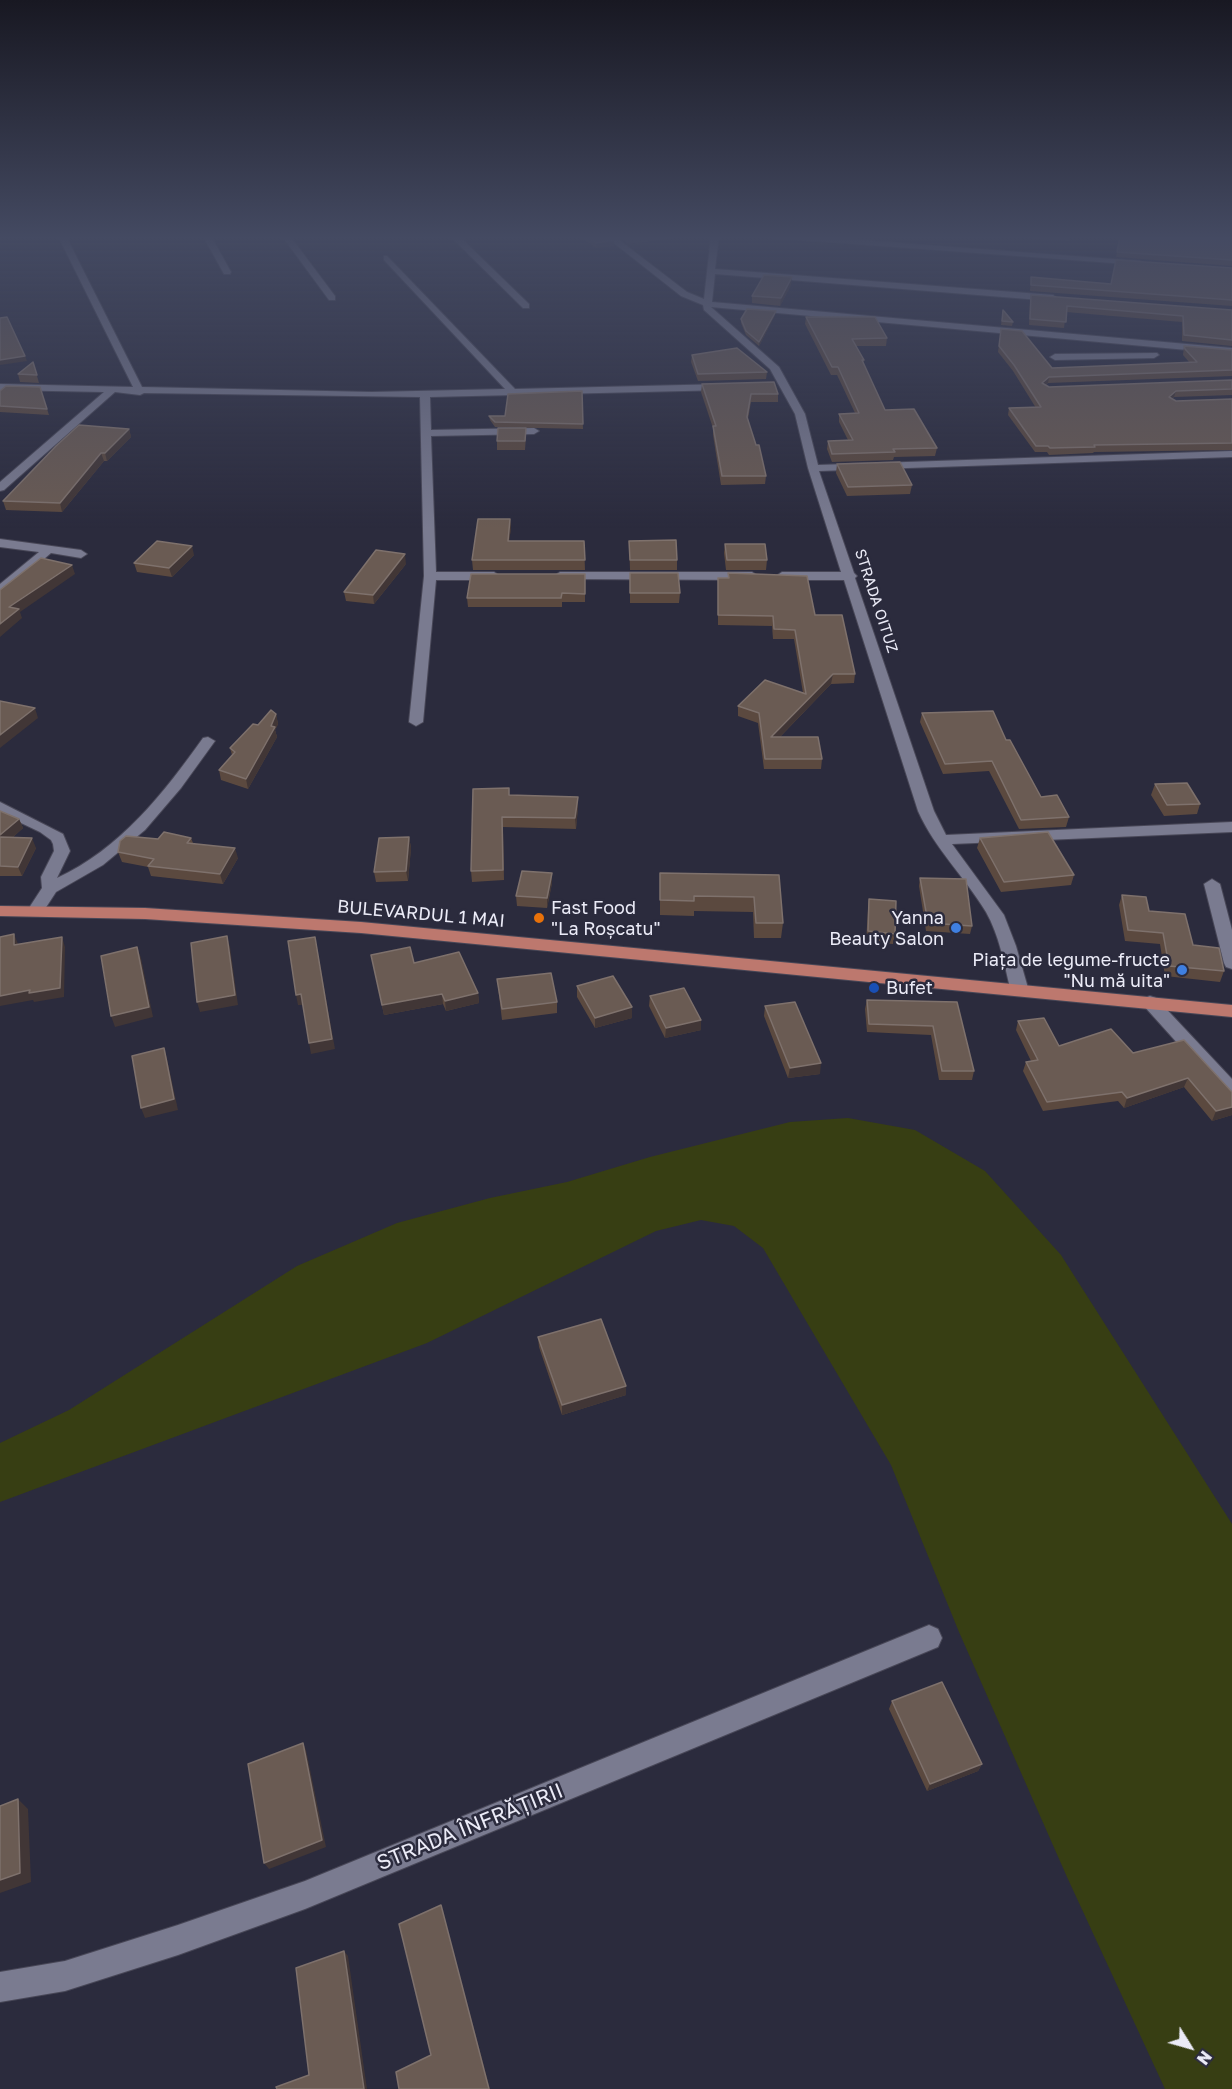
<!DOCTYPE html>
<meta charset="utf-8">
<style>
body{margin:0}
#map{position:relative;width:1232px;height:2089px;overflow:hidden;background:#2b2b3d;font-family:"Golos Text",sans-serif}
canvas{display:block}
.north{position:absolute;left:1160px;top:2017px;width:60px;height:60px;-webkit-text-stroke:4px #2b2b3d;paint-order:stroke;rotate:127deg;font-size:16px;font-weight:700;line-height:24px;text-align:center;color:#ebebf7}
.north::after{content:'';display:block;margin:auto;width:21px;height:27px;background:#ebebf7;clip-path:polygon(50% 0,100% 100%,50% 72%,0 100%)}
</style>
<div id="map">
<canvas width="1232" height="2089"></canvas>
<div class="north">N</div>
</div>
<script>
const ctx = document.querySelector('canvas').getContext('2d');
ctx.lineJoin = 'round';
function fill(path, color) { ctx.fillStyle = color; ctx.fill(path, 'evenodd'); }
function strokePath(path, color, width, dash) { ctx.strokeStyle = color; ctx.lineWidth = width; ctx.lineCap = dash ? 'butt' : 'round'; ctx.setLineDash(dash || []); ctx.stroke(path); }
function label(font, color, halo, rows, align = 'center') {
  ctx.font = font + ' "Golos Text",sans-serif'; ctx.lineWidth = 5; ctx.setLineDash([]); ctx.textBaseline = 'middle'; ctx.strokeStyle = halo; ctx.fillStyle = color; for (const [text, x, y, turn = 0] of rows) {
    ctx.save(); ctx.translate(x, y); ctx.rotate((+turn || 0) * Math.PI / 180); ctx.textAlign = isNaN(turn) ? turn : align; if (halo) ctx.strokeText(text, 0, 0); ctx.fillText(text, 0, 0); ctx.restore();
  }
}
fill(new Path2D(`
 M848,1118L915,1130L985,1171L1061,1255L1232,1524V2089H1165L1067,1877L959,1632L891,1465L763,1248L734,1226L701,1220L656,1231L427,1343L0,1502V1443L69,1410L297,1266L397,1223L490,1198L567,1182L650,1157L790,1122Z`), '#373e13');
const minor = new Path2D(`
 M58,236H66L142,387L372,392L505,389L384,260V256H387L515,389L726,384L731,387L726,390L430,397L431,430L534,428L539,431L534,434L431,436L436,572H494L500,576L494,580H436L423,722L416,726L409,722L424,576L420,397L144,393L140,395L115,392L4,490L0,491V482L104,392L0,390V384L133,387Z
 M203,236H211L231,272L230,274H224Z
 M282,236H290L335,296V300H329Z
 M450,236H459L529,304V308H523Z
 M605,236H614L687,292L704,299L711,236H719L715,269L1053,295L1057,298L1053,301L715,274L712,302L1232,348V354L711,307L779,367L805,414L818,465L1232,451V457L819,471L854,573L857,576L855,578L934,811L946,835L1232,822V832L952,844L1004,915L1016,946L1028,988L1025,992H1013L1010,988C1004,962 999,935 986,912C965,877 935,849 918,811L844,580H782L776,576L782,572H841L808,468L795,414L770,369L704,310L703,305L681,296Z
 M769,236H806L1140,261L1144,263L1140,265L773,238Z
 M1157,353L1159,355L1154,358L1055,360L1050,357L1055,354Z
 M0,539L81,550L87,554L81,558L51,553L4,593L0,594V584L39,552L0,547Z
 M560,572H752L758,576L752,580L556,579L554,576Z
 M208,737L215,741L181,788L145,830L103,865L56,892L41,915H29L27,911L42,888L41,877L54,851L53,844L51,840L40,832L0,813V802L63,834L70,851L57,878C120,849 164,793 203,738Z
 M1212,879L1220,884L1232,930V969L1226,967L1224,963L1204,884Z
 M1150,996L1156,998L1232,1079V1098L1225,1096L1144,1006L1141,1002L1144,998Z
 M929,1625L938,1629L942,1638L938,1647L305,1909L178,1955L65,1991L0,2002V1972L65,1961L178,1925L305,1881Z`);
const major = new Path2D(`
 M0,906L145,908L361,922L1232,1005V1017L361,933L145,919L0,916Z`);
strokePath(minor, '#484757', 2);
strokePath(major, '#484757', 2);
fill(minor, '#7a7b90');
fill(major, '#bd786e');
fill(new Path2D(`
 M579,236H609L614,246L596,248Z
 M618,236H687L628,244Z
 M999,236H1070L1069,241Z
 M1120,236H1232V266L1116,257Z
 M1232,268V306L1030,291L1031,277L1111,284Z
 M791,285L780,306L752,303V296Z
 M1031,295L1232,310V346L1182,341V322L1066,312L1064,328L1029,325L1030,301Z
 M1003,310L1013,322L1012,326L1001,325Z
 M776,311L775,315L759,346L746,335L741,323V319Z
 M806,317L887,338L886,346H856L864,360L863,364L885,410L937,448L935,456L894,457L893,460L832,462L827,449L828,441L848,440L839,422V414L855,413L837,375H831L805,324Z
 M1001,329L1052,368L1189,362L1183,355L1184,346L1232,350V376L1048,383L1046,385L1049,387L1232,380V395L1174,397L1172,399L1176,401L1232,399V450L1094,452L1093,453L1049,455L1047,452H1035L1008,415L1009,408H1036L1013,371L998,352Z
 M692,355L767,372L766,379L698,381L691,362Z
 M33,362L39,383L20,382L18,374Z
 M702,384L778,394V402H751L748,419L766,476L765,484L721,485L713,435V428L701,392Z
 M40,387L49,415L0,412V391Z
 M582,391L583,429L495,427L490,420L489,416H505Z
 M129,429L131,437L107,461H104L62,512L6,510L3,501Z
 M526,436L525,450H497V441Z
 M837,464L912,485L910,494L847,496L836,473Z
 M510,519L511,528L509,541H584L585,570H473L472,560Z
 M629,541L677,560V570H630Z
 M725,544L767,560L766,570H726L724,553Z
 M194,555L172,577L137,572L134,563Z
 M406,564L374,604L346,601L344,592Z
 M630,573L680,593L679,603H630Z
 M728,573L815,615L855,674L854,683L831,684L780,737L822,759L821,769H764L758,723L738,716V706L803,693L794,639H773L772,626L718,625V578H728Z
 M585,574V602H562V607H468L467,598Z
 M922,713L1006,740L1041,797L1069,817L1066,827L1019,829L989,771L943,774L920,722Z
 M276,714L278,724L275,730L277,737L248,789L221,780L219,770L232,755L230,748L258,725Z
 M1155,784L1200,804L1197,814L1164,816L1151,795Z
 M510,795L578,797V807L576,829L503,827L504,880L472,882L471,871Z
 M0,811L19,819L23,828L12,838L36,848L22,876H0Z
 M409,837L411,848L408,881L376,882L374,872Z
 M191,838L193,843L238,858L223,884L151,876L148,867L122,862L118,852L158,839Z
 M980,838L1074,875L1071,885L1001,892L977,848Z
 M552,873V883L547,908L517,906L516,896Z
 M660,873L779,875L783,923L781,938H754L753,912L694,911V916L660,915Z
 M920,878L972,926L970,934L926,931L919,886Z
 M1122,895L1149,911L1224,971L1220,982L1165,976L1160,944L1125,941L1119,905Z
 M869,899L895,934L893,944L866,942L868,909Z
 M371,955L414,963L478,993L479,1003L446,1011L443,1004L384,1015Z
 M497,979L557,1002V1013L502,1020Z
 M577,986L632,1007V1018L595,1028L577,997Z
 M650,996L701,1020V1030L665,1038L649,1006Z
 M867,1000L957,1002L974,1071L972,1080H939L931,1035L867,1032L865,1009Z
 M765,1006L820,1074L788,1078L764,1016Z
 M1018,1021L1059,1046L1133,1053L1232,1092V1115L1212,1121L1184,1087L1124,1108L1118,1101L1043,1111L1023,1071L1026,1062L1031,1061L1016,1030Z
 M538,1337L626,1386V1395L562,1415L539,1347Z
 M892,1701L982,1764L978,1771L927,1791L889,1709Z`), '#5b493f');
fill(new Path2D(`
 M646,236H687L628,244V238Z
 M614,240V246L596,248V243Z
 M792,277L791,285L780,306L781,298Z
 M776,311L775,315L759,346V342Z
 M25,356L27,361L0,365V360Z
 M1049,377L1048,383L1041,389L1042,383Z
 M1176,391L1174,397L1167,403L1169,397Z
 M129,429L131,437L107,461L105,453Z
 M101,453L104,461L62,512L60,503Z
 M510,519L511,528L508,550V541Z
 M192,546L194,555L172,577L169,568Z
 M405,554L406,564L374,604L373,595Z
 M72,565L75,574L20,612L22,618L0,637V624L9,607Z
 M833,674L831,684L770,747L771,737Z
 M35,708L38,718L0,748V735Z
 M276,714L278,724L275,730L277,737L248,789L246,779Z
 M578,797V807L576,829L575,818Z
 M19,819L23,828L2,847L0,843V835Z
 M409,837L411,848L408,881L406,871Z
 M32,838L36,848L22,876L18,867Z
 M235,848L238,858L223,884L220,874Z
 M552,873V883L547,908V898Z
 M14,934L18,944V955L14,945Z
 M227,936L230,947L238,1005L200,1012L197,1002Z
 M62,937L65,947L64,997L34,1002L33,1000L0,1006V996Z
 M137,947L141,958L153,1017L115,1027L111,1016Z
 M317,947L335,1049L311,1054L309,1043Z
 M478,993L479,1003L446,1011L445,1001Z
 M301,994L303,1005H298L296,995Z
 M442,994L443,1004L384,1015L382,1005Z
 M632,1007V1018L595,1028V1018Z
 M701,1020V1030L665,1038L666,1028Z
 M164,1048L167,1059L178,1110L145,1118L141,1108Z
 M821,1063L820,1074L788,1078L790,1068Z
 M1188,1078L1184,1087L1124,1108L1127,1098Z
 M1232,1107V1115L1212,1121L1216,1111Z
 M626,1386V1395L562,1415V1405Z
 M303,1743L306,1750L326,1847L269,1869L264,1863Z
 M982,1764L978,1771L927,1791L930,1784Z
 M18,1799L28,1809L31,1882L0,1893V1880Z
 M441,1905L443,1913L490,2089H489Z
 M344,1951L348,1956L367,2089H364Z`), '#413636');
const building = new Path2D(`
 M587,236H609L614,240L596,243Z
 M625,236H646L628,238Z
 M1120,236H1232V260L1117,252Z
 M1116,260L1232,268V300L1031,285V277L1111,284Z
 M764,275L792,277L781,298L752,296Z
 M1031,295L1232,310V340L1184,335L1183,316L1067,306L1066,322L1030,319Z
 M747,309L776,311L759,342L746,331L741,319Z
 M1003,310L1013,322L1002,321Z
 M7,317L25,356L0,360V318Z
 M806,317H875L887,338L852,339L864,360H862L885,410L914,409L937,448L893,449L895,452L832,454L828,441L853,440L839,414L859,413L838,367H832Z
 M1001,329L1022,331L1052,368L1197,362L1185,349L1184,346L1232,350V370L1049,377L1042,383L1049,387L1232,380V389L1176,391L1169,397L1176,401L1232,399V443L1094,445L1095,447L1050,448L1048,446H1036L1009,408L1041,407L1014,365L999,346Z
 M737,348L767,372L698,374L692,355Z
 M33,362L37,375L18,374Z
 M774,382L778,394H751L747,417L756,445H759L766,476H722L713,426H716L702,384Z
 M6,386L40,387L47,409L0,406V391Z
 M582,391L583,424L495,422L489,416H505L508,394Z
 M79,425L129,429L105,453H101L60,503L3,501L56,446Z
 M498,428H526L525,441H497Z
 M900,462L912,485L848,487L837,464Z
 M478,519H510L508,541H584L585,560H472Z
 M676,540L677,560H630L629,541Z
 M157,541L192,546L169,568L134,563Z
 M725,544H765L767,560H727Z
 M376,550L405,554L373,595L344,592Z
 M41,558L72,565L9,607L19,609L0,624V590Z
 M630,573H678L680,593H630Z
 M728,573L807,576L815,615H842L855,674H833L771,737H818L822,759H765L759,713L738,706L765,680L806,694L795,630L774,629L773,616L718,615V578H729Z
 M471,574H585V594L562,593L561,598H467Z
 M0,701L35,708L0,735Z
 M271,710L276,714L271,726L275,727L246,779L219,770L235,752L230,748L253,724L258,725Z
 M993,711L1006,740H1010L1041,797L1057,795L1069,817L1021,820L992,761L945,764L922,713Z
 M1187,783L1200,804L1167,805L1155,784Z
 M509,788V795L578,797L575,818L502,817L503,870L471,871L473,789Z
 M0,811L19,819L0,835Z
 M164,832L191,838L187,843L235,848L220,874L148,866L154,859L118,852L120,841L126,836L158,839Z
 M1048,832L1074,875L1004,882L980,838Z
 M0,837L32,838L18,867L0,866Z
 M409,837L406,871L374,872L379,838Z
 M522,871L552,873L547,898L516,896Z
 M660,873L779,875L783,923H756L754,897L694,896V901L660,900Z
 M920,878L966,879L972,926L928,923Z
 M1122,895L1146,897L1149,911L1185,914L1193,945L1219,948L1224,971L1169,966L1163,933L1128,930Z
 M869,899L896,901L895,934L868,931Z
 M14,934V945L62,937L60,988L29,993L30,990L0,996V937Z
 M227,936L235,995L197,1002L191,943Z
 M315,937L332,1039L309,1043L301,994L296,995L288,941Z
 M137,947L149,1007L111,1016L101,956Z
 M410,947L414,963L459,952L478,993L445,1001L442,994L382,1005L371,955Z
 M551,973L557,1002L502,1009L497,979Z
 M613,976L632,1007L595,1018L577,986Z
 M684,988L701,1020L666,1028L650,996Z
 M867,1000L957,1002L974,1071H942L933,1026L869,1024Z
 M795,1002L821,1063L790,1068L765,1006Z
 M1044,1018L1059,1046L1111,1029L1133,1053L1184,1040L1232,1092V1107L1216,1111L1188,1078L1127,1098L1122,1092L1047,1102L1026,1062L1038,1060L1018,1021Z
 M164,1048L174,1099L141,1108L132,1056Z
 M601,1319L626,1386L562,1405L538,1337Z
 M942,1682L982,1764L930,1784L892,1701Z
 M303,1743L322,1840L264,1863L248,1764Z
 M18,1799L20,1873L0,1880V1806Z
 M441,1905L489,2089H399L396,2072L431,2055L399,1924Z
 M344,1951L364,2089H277L276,2087L309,2075L296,1968Z`);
fill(building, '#6a5b53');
strokePath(building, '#7e716c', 1.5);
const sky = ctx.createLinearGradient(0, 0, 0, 529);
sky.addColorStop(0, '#181822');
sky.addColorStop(0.45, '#444a62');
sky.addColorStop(1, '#444a6200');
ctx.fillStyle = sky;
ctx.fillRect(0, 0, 1232, 529);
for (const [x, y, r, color] of [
 [539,918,6,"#e8710a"],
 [956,928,6,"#3f7fe0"],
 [1182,970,6,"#3f7fe0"],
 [874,988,6,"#1a4fb4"]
]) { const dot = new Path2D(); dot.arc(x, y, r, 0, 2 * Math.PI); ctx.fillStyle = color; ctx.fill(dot); strokePath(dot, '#2b2b3d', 2); }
label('15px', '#ebebf7', '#2b2b3d', [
 ["STRADA OITUZ",876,601,72]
]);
label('18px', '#ebebf7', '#2b2b3d', [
 ["Fast Food",551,908],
 ["\"La Roșcatu\"",551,929],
 ["Yanna",944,918,"right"],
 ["Beauty Salon",944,939,"right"],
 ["Piața de legume-fructe",1170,960,"right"],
 ["\"Nu mă uita\"",1170,981,"right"],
 ["Bufet",886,988]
], 'left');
label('18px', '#ebebf7', '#2b2b3d', [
 ["BULEVARDUL 1 MAI",421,914,5]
]);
label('21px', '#ebebf7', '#2b2b3d', [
 ["STRADA ÎNFRĂȚIRII",470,1827,-22]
]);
</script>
